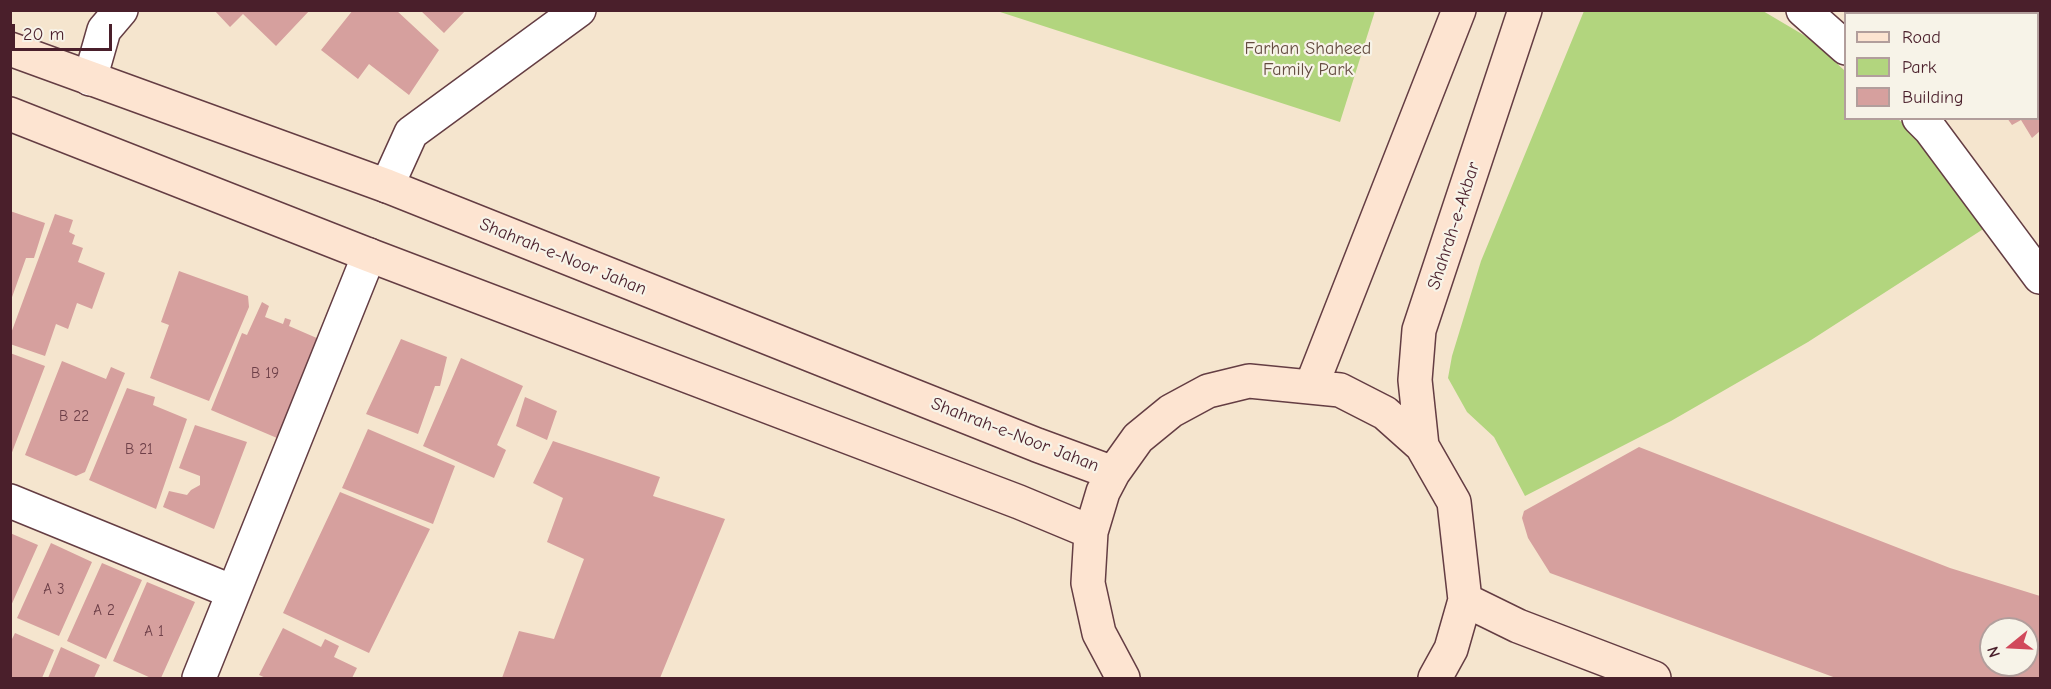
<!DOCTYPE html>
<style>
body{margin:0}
#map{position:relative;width:2051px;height:689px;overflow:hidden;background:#f5e5ce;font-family:"Comic Neue",sans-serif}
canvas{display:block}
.frame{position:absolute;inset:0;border:12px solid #4a1f2b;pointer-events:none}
.legend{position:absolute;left:1844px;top:12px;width:195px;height:108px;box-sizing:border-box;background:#f7f3e8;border:2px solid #b29e9c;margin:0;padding:8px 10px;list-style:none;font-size:18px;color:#4a1f2b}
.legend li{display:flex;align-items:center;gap:12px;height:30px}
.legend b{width:30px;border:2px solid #b29e9c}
.north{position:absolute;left:1979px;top:617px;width:60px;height:60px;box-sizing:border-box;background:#f7f3e8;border:2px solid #b29e9c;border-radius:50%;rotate:252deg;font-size:16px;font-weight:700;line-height:24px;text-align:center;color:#4a1f2b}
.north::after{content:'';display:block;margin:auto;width:21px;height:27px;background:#d1495b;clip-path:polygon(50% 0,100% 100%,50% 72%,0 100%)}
.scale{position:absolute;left:12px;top:24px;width:100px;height:27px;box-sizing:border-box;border:3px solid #4a1f2b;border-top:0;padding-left:8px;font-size:18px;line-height:21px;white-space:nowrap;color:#4a1f2b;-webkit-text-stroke:4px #f7f3e8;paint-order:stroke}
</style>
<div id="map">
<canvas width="2051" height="689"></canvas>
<div class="frame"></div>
<ul class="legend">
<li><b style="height:8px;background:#fde4d1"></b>Road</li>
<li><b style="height:16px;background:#b2d57e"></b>Park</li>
<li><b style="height:16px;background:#d6a09e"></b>Building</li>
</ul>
<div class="north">N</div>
<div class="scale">20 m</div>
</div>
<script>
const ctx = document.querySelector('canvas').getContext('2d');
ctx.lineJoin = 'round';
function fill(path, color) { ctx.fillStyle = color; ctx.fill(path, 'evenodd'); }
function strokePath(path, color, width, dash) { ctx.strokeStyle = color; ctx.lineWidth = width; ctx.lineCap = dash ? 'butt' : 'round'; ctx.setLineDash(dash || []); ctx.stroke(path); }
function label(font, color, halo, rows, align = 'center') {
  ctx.font = font + ' "Comic Neue",sans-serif'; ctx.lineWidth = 4.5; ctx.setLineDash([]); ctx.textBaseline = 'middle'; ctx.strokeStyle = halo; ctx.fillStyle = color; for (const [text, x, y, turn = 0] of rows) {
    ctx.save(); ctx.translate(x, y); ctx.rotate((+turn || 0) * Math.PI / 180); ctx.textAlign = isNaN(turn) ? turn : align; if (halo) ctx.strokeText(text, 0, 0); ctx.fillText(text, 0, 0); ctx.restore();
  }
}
fill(new Path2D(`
 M997,11H1375L1340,122Z
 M1584,11H1763L1812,40L1845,71L1846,118L1898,119L1907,127L1988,226L1808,342L1671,421L1525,496L1494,437L1467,412L1448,378L1452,356L1481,261Z`), '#b2d57e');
fill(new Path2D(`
 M214,10H310L276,46L243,14L230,27Z
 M353,10H396L439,50L409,95L369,64L358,79L321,50Z
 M420,10H466L444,33Z
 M1956,10H2021L2024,14H1953Z
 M2040,47V131L2032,138L2021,120L2012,125L2007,118H2038V50Z
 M10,211L45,223L34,258H26L11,300Z
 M55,214L73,220L69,232L75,235L72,244L83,248L78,262L105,273L92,309L77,303L68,329L56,324L45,356L10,344V336Z
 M179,271L248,296L249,307L209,401L150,378L169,325L161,322Z
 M262,302L269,306L265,317L283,324L285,318L291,320L289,326L319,339L277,438L211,410L242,333L247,335Z
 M401,339L447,357L440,386H435L418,434L366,414Z
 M10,353L45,366L11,455H10Z
 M461,358L523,386L497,445L506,450L494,478L423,446Z
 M62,361L106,379L111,367L125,373L85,472L76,476L25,455Z
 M127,388L155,397L153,405L187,419L156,509L89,480Z
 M525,397L557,411L547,440L516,426Z
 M195,425L247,442L214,529L163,507L169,491L187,495L191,490L200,485V476L179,468Z
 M368,429L455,466L433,524L342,488Z
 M553,441L660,477L653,496L725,519L660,678H502L519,631L554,639L584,559L547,542L563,498L533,483Z
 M1639,447L1950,568L2040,596V678H1836L1550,573L1528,538L1522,518L1524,511ZM1991,629H2027V665H1991Z
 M340,492L430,529L369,653L283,613Z
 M10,533L38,545L10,608Z
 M51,543L92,562L59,636L17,618Z
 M102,563L142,580L106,659L67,641Z
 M147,582L195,602L161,678H151L113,661Z
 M283,628L321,647L325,639L339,646L334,657L357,668L352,678H266L259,675Z
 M15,633L54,650L42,678H10V643Z
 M61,647L100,665L94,678H48Z`), '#d6a09e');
const minor = new Path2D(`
 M90,79L104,30L121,10
 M10,501L233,592
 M199,678L369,255`);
const tertiary = new Path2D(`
 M1803,10L1846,48
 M1919,118L1930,129L2040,277
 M387,186L411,133L579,10`);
const secondary = new Path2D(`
 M10,49L387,186L1037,445L1113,473
 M10,114L369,255L1019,502L1091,532
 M1311,387L1459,10
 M1422,446L1415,380L1419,330L1525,10
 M1465,600L1518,626L1654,678
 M1123,678L1099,633L1088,583L1091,532L1103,492L1113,473L1138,438L1171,411L1208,391L1249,381L1340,390L1385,413L1422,446L1454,502L1465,600L1451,649L1435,678`);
strokePath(minor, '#643d43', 36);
strokePath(tertiary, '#643d43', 36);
strokePath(secondary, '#643d43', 36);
strokePath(minor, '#fff', 33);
strokePath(tertiary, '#fff', 33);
strokePath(secondary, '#fde4d1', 33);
label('15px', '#6d3f48', null, [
 ["B 19",265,374],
 ["B 22",74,417],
 ["B 21",139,450],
 ["A 3",54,590],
 ["A 2",104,611],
 ["A 1",154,632]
]);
label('18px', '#644c40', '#f7f3e8', [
 ["Farhan Shaheed",1308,49],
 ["Family Park",1308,70]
]);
label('18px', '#4a1f2b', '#f7f3e8', [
 ["Shahrah-e-Akbar",1454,226,-72],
 ["Shahrah-e-Noor Jahan",563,257,22],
 ["Shahrah-e-Noor Jahan",1015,435,21]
]);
</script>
